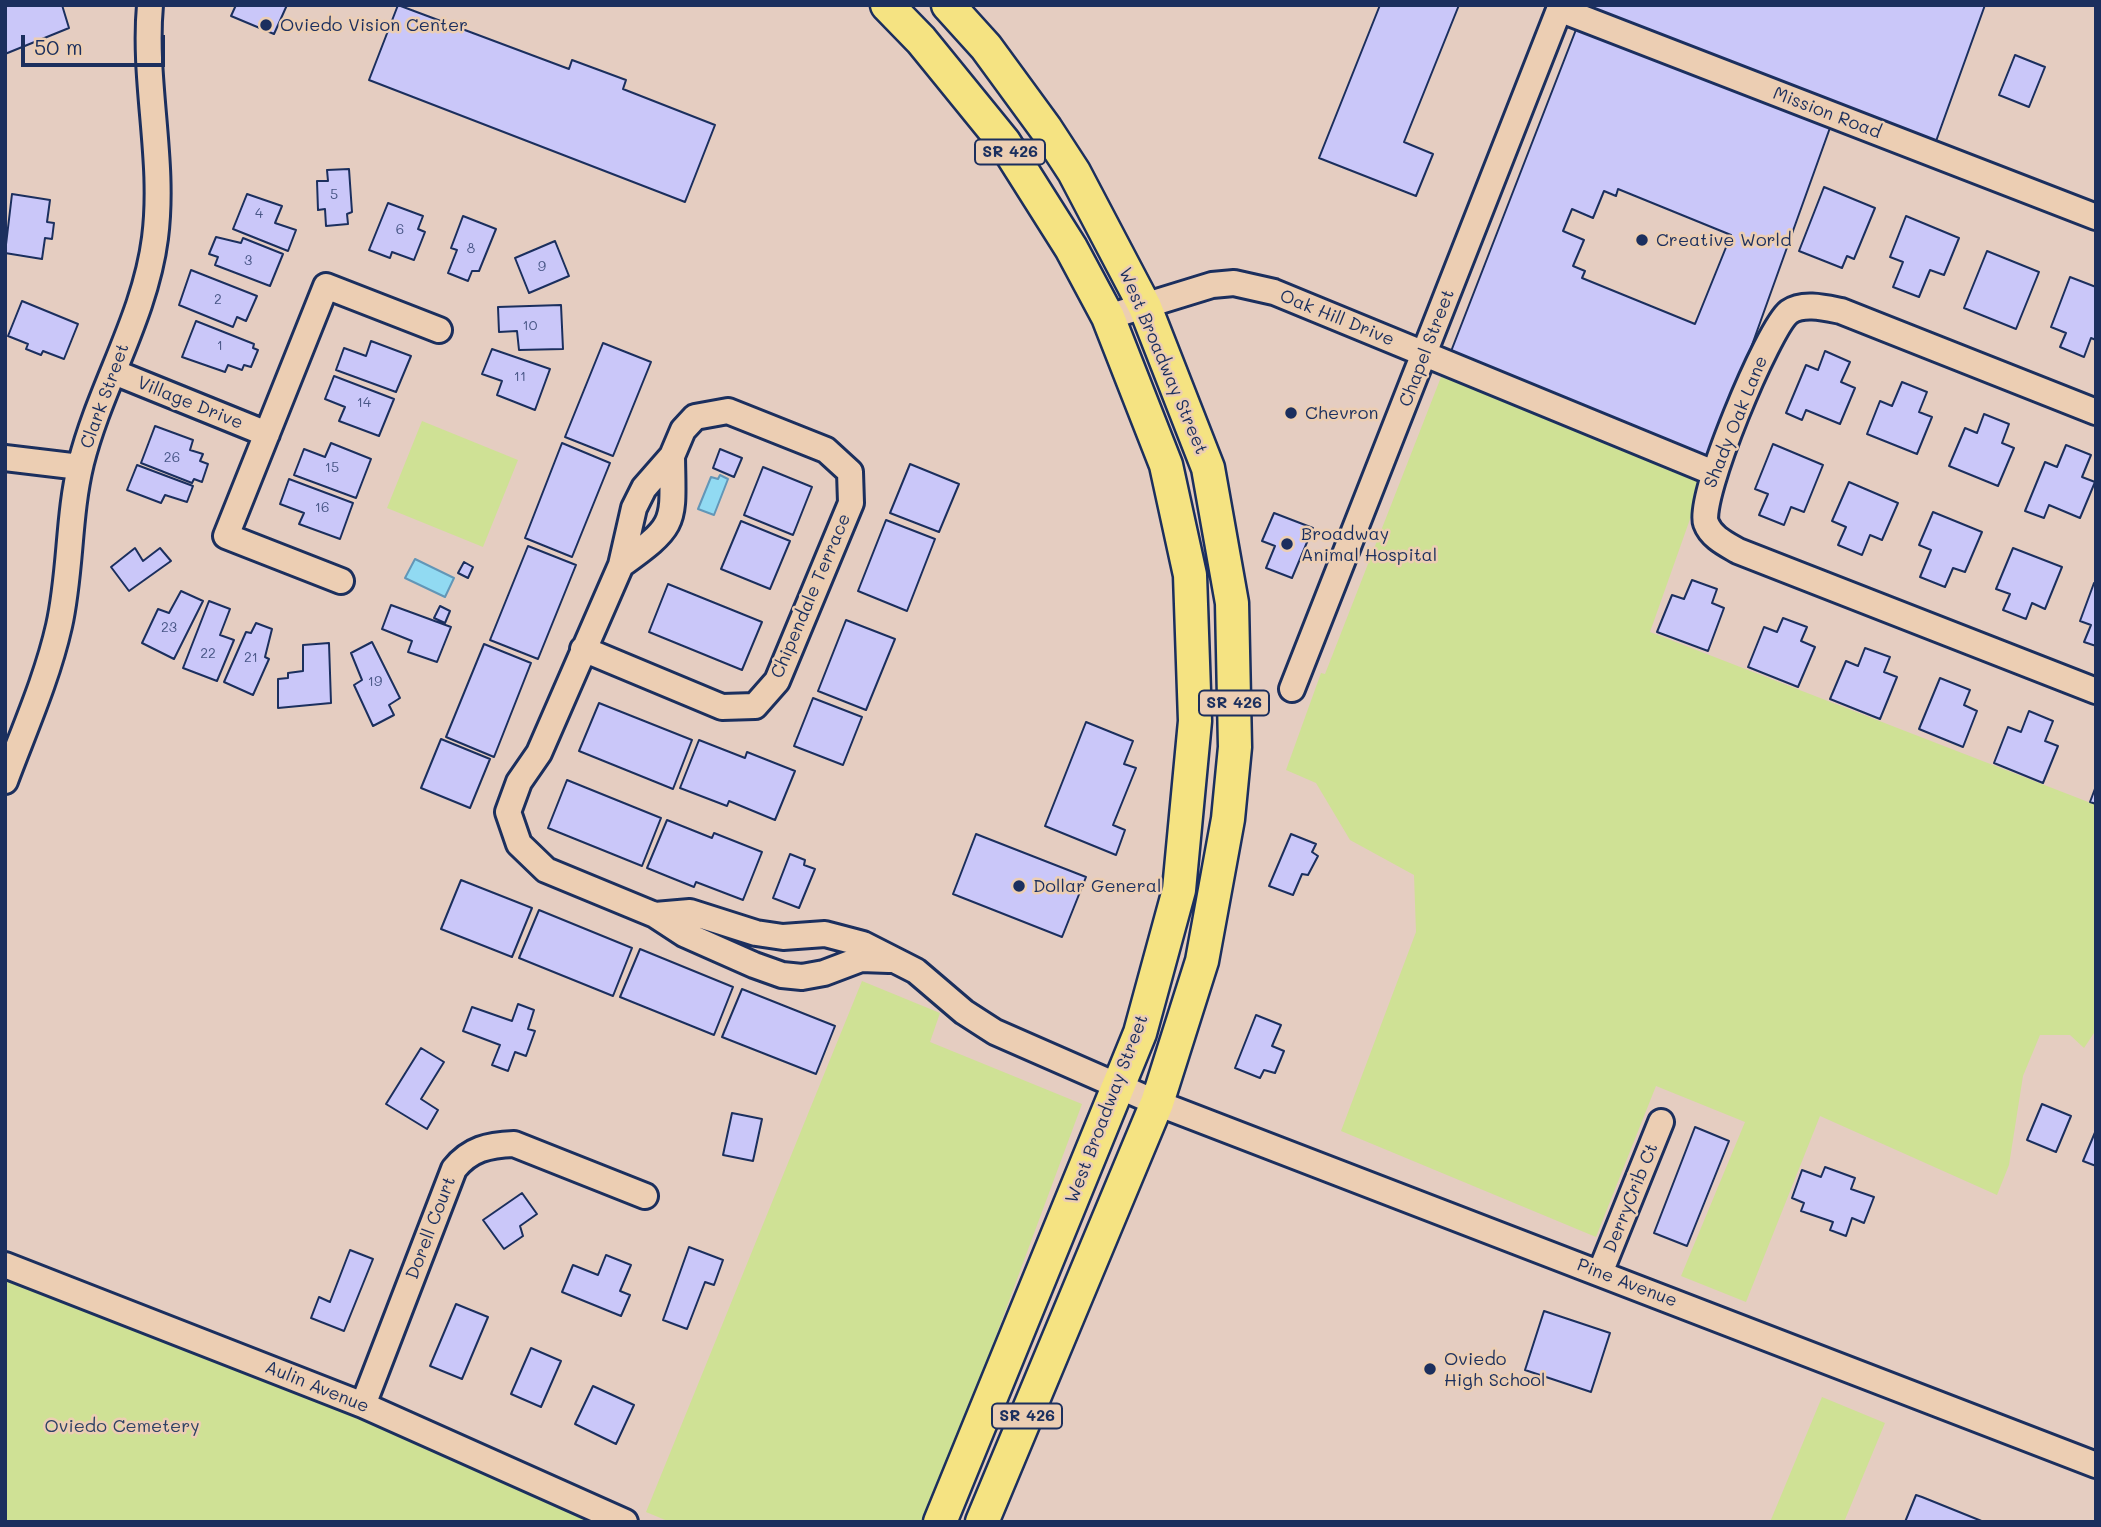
<!DOCTYPE html>
<style>
body{margin:0}
#map{position:relative;width:2101px;height:1527px;overflow:hidden;background:#e5cdc1;font-family:Mali,sans-serif}
canvas{display:block}
.frame{position:absolute;inset:0;border:7px solid #1b2f5e;pointer-events:none}
.scale{position:absolute;left:21px;top:35px;width:144px;height:32px;box-sizing:border-box;border:4px solid #1b2f5e;border-top:0;padding-left:9px;font-size:21px;line-height:24px;white-space:nowrap;color:#1b2f5e;-webkit-text-stroke:5px #ecceb3;paint-order:stroke}
</style>
<div id="map">
<canvas width="2101" height="1527"></canvas>
<div class="frame"></div>
<div class="scale">50 m</div>
</div>
<script>
const ctx = document.querySelector('canvas').getContext('2d');
ctx.lineJoin = 'round';
function fill(path, color) { ctx.fillStyle = color; ctx.fill(path, 'evenodd'); }
function strokePath(path, color, width, dash) { ctx.strokeStyle = color; ctx.lineWidth = width; ctx.lineCap = dash ? 'butt' : 'round'; ctx.setLineDash(dash || []); ctx.stroke(path); }
function label(font, color, halo, rows, align = 'center') {
  ctx.font = font + ' Mali,sans-serif'; ctx.lineWidth = 5; ctx.setLineDash([]); ctx.textBaseline = 'middle'; ctx.strokeStyle = halo; ctx.fillStyle = color; for (const [text, x, y, turn = 0] of rows) {
    ctx.save(); ctx.translate(x, y); ctx.rotate((+turn || 0) * Math.PI / 180); ctx.textAlign = isNaN(turn) ? turn : align; if (halo) ctx.strokeText(text, 0, 0); ctx.fillText(text, 0, 0); ctx.restore();
  }
}
fill(new Path2D(`
 M1443,372L1701,478L1695,505L1650,632L2096,805V1030L2084,1048L2070,1035H2040L2023,1076L2009,1165L1997,1195L1820,1116L1746,1302L1681,1276L1745,1122L1656,1086L1596,1237L1341,1131L1416,932L1414,875L1350,840L1316,783L1286,770L1321,673L1325,674Z
 M422,421L518,460L483,547L387,508Z
 M862,981L940,1013L930,1042L1082,1104L927,1522H670L646,1512Z
 M5,1277L368,1420L605,1522H5Z
 M1822,1397L1885,1423L1844,1522H1770Z`), '#cfe195');
const water = new Path2D(`
 M720,475L728,479L714,515L698,509L711,477L718,479Z
 M415,559L454,578L445,597L405,578Z`);
fill(water, '#91daf2');
strokePath(water, '#6296b7', 2);
const building = new Path2D(`
 M5,5H62L69,28L5,54Z
 M236,5H287L274,34L231,16Z
 M398,5L569,69L572,60L626,80L623,89L715,125L685,202L369,80Z
 M1380,5H1459L1404,142L1433,154L1416,196L1319,158Z
 M1586,5H1985L1935,144L1584,9Z
 M1577,27L1831,125L1738,384L1707,459L1450,354Z
 M2015,55L2045,67L2029,107L1999,95Z
 M349,169L352,212L347,214L348,224L326,226L325,209L318,210L317,181H328L327,170Z
 M1824,187L1875,208L1854,259L1847,256L1842,268L1799,251Z
 M1618,189L1731,235L1695,324L1582,278L1585,271L1573,266L1584,240L1563,231L1572,209L1593,218L1604,191L1616,196Z
 M12,194L50,200L47,222L54,223L52,239L45,238L42,259L5,253Z
 M247,194L282,206L275,223L296,230L288,251L233,229Z
 M388,203L423,216L418,229L425,232L414,260L392,252L390,258L369,250Z
 M463,216L496,229L479,271H472L468,281L448,273L457,250L451,248Z
 M1906,216L1959,238L1944,275L1930,270L1919,297L1893,287L1903,262L1890,257Z
 M216,237L241,243L243,238L283,254L270,286L215,265L218,257L209,254Z
 M555,241L569,276L529,293L515,258Z
 M1987,251L2039,272L2016,329L1964,308Z
 M191,270L257,296L246,321L237,317L233,327L179,305Z
 M2070,277L2096,287V340L2091,338L2084,357L2060,347L2066,333L2051,327Z
 M22,301L78,324L64,359L43,351L41,355L26,349L28,344L8,336Z
 M561,305L563,349L519,350L517,331L499,332L498,307Z
 M196,321L254,344L253,348L258,350L251,367L244,365L242,370L228,365L225,372L182,357Z
 M371,341L411,356L396,392L336,370L344,348L366,356Z
 M603,343L651,362L613,456L565,437Z
 M492,349L550,369L535,410L497,395L502,381L482,374Z
 M1825,351L1850,362L1841,382L1855,388L1840,424L1806,410L1802,420L1786,413L1806,365L1818,370Z
 M334,376L394,399L379,436L339,421L345,407L325,399Z
 M1902,382L1927,392L1919,412L1932,417L1917,454L1867,434L1880,401L1892,406Z
 M1984,414L2009,424L2002,443L2014,448L1998,486L1949,466L1965,428L1977,433Z
 M155,426L193,440L190,450L203,454L200,461L208,464L202,482L194,479L192,483L141,463Z
 M331,443L371,459L356,498L294,475L304,449L325,457Z
 M562,443L610,463L572,557L525,538Z
 M1773,444L1823,465L1804,512L1791,507L1784,525L1759,515L1768,494L1755,489Z
 M2066,445L2091,455L2082,477L2095,482L2080,518L2049,505L2044,518L2025,511L2045,462L2057,467Z
 M720,449L742,458L734,477L713,468Z
 M910,464L959,484L939,532L890,513Z
 M137,465L193,486L187,502L165,495L161,503L127,490Z
 M763,467L812,487L793,535L744,515Z
 M289,479L353,503L340,539L299,524L304,513L280,504Z
 M1849,482L1898,503L1882,540L1870,535L1862,555L1838,545L1846,527L1832,521Z
 M1933,512L1982,532L1965,572L1953,568L1945,587L1920,577L1931,550L1919,545Z
 M1274,513L1313,528L1292,578L1266,568L1275,546L1262,541Z
 M886,520L935,539L907,611L858,591Z
 M741,521L790,541L770,589L721,569Z
 M528,546L576,565L538,659L490,640Z
 M135,548L143,561L160,548L171,561L129,591L111,567Z
 M2013,548L2062,567L2045,609L2032,603L2026,619L2003,610L2010,594L1996,589Z
 M464,562L473,567L468,578L458,573Z
 M1692,580L1717,589L1712,603L1724,608L1708,651L1657,632L1672,595L1684,599Z
 M2094,583L2096,584V646L2084,642L2091,625L2080,621Z
 M668,584L762,622L742,670L649,632Z
 M181,591L203,601L174,659L142,643L158,609L169,613Z
 M209,601L230,609L220,635L234,640L217,681L183,668Z
 M391,605L451,627L437,662L408,652L412,641L382,629Z
 M440,606L450,611L445,623L434,618Z
 M1783,618L1807,627L1801,641L1815,647L1798,687L1748,667L1764,627L1777,632Z
 M846,620L895,639L866,710L818,691Z
 M256,623L272,629L265,657L269,659L253,695L224,682L246,632L251,633Z
 M372,642L400,698L389,705L394,715L373,726L354,685L362,680L351,653Z
 M329,643L331,703L278,708V679L288,678V673L303,671V645Z
 M484,644L531,663L494,757L446,737Z
 M1865,648L1890,657L1884,672L1897,677L1880,719L1830,699L1846,661L1858,666Z
 M1940,678L1970,690L1964,705L1977,711L1963,747L1919,729Z
 M813,698L862,717L843,765L794,746Z
 M599,703L692,740L673,789L579,751Z
 M2029,711L2053,721L2045,741L2058,746L2043,783L1994,763L2008,727L2021,732Z
 M1086,722L1133,741L1124,764L1136,768L1113,825L1125,830L1116,855L1045,826Z
 M441,739L490,759L470,808L421,788Z
 M699,740L745,758L747,752L795,771L775,820L729,801L727,806L680,788Z
 M567,780L661,818L642,866L548,828Z
 M2096,786V804L2090,802Z
 M667,820L712,838L714,833L762,852L743,900L696,882L694,887L647,868Z
 M976,834L1086,877L1062,937L953,894Z
 M1291,834L1316,844L1312,852L1318,856L1308,875L1302,874L1293,895L1269,886Z
 M790,854L805,860L804,865L815,869L799,908L773,898Z
 M461,880L532,908L512,957L441,929Z
 M539,910L632,948L613,996L519,958Z
 M640,949L733,987L714,1035L620,997Z
 M742,989L835,1026L816,1074L722,1037Z
 M518,1004L534,1010L528,1029L535,1031L526,1056L515,1052L508,1071L492,1065L500,1045L463,1031L472,1007L512,1021Z
 M1256,1015L1281,1025L1272,1046L1284,1051L1275,1073L1264,1070L1260,1078L1235,1068Z
 M421,1048L444,1062L421,1099L438,1110L427,1129L386,1104Z
 M2042,1104L2071,1116L2056,1152L2027,1140Z
 M732,1113L762,1119L753,1161L723,1155Z
 M1695,1127L1729,1141L1687,1246L1654,1233Z
 M2096,1130V1166L2083,1161Z
 M1825,1167L1855,1178L1851,1189L1874,1197L1864,1223L1852,1218L1846,1236L1830,1230L1833,1222L1801,1211L1804,1203L1792,1198L1802,1170L1821,1177Z
 M522,1193L537,1214L520,1226L523,1236L504,1249L483,1220Z
 M689,1247L723,1260L714,1285L705,1282L687,1329L663,1320Z
 M350,1250L373,1259L344,1331L311,1318L319,1297L330,1302Z
 M606,1255L631,1265L620,1291L630,1295L621,1316L562,1292L573,1265L598,1275Z
 M456,1304L488,1317L462,1379L430,1366Z
 M1544,1311L1610,1333L1591,1392L1525,1370Z
 M531,1348L561,1361L541,1407L511,1394Z
 M593,1386L634,1405L616,1444L575,1424Z
 M1916,1495L1922,1497L1984,1522H1905Z`);
fill(building, '#cac7f9');
strokePath(building, '#1b2f5e', 2);
const minor = new Path2D(`
 M1559,9L2096,217
 M1108,317L1212,285L1234,283L1274,292L1714,473
 M114,372L267,434
 M2096,412L1841,311C1826,308 1803,302 1789,312C1768,328 1697,499 1706,523C1711,537 1726,544 1738,551L2096,691
 M5,458L80,467
 M621,565C678,524 673,524 672,456
 M341,581L226,536L326,286L439,330
 M583,649L722,707L755,706L777,681L851,503L850,472L826,450L728,411L695,417L683,430L672,456L644,488L634,508L621,565L539,753L519,782L508,812L519,844L546,870L655,915L684,934L754,965L782,975L802,977L824,973L861,959L889,960
 M1292,689L1561,5
 M5,781C24,730 47,679 59,626C71,573 68,516 81,463C100,387 145,317 155,238C165,160 143,83 150,5
 M655,915L690,912L756,933L783,937L825,934L863,944L916,971L964,1012L995,1032L1157,1103L2096,1465
 M5,1265L363,1405L625,1522
 M1600,1273L1661,1122
 M363,1405L454,1169C470,1149 488,1145 514,1144L645,1196`);
const major = new Path2D(`
 M887,5L921,40L1004,142L1071,248L1108,317L1166,465L1190,575L1195,721L1179,890L1140,1033L940,1522
 M948,5L986,47L1046,129L1074,172L1145,307L1208,468L1232,603L1235,747L1228,819L1202,961L1157,1103L982,1522`);
strokePath(minor, '#1b2f5e', 30);
strokePath(major, '#1b2f5e', 37);
strokePath(minor, '#ecceb3', 24);
strokePath(major, '#f5e382', 32);
for (const [x, y, r, color] of [
 [266,25,7,"#1b2f5e"],
 [1642,240,7,"#1b2f5e"],
 [1291,413,7,"#1b2f5e"],
 [1287,544,7,"#1b2f5e"],
 [1019,886,7,"#1b2f5e"],
 [1430,1369,7,"#1b2f5e"]
]) { const dot = new Path2D(); dot.arc(x, y, r, 0, 2 * Math.PI); ctx.fillStyle = color; ctx.fill(dot); strokePath(dot, '#ecceb3', 2.5); }
label('14px', '#475585', null, [
 ["5",334,195],
 ["4",259,214],
 ["6",400,230],
 ["8",471,249],
 ["3",248,261],
 ["9",542,267],
 ["2",218,300],
 ["10",530,326],
 ["1",220,346],
 ["11",520,377],
 ["14",364,403],
 ["26",172,458],
 ["15",332,468],
 ["16",322,508],
 ["23",169,628],
 ["22",208,654],
 ["21",251,658],
 ["19",375,682]
]);
for (const [x, y, w] of [
 [1010,152,70],
 [1234,703,70],
 [1027,1416,70]
]) { const box = new Path2D(); box.roundRect(x - w / 2, y - 12.5, w, 25, 5); ctx.fillStyle = '#ecceb3'; ctx.fill(box); strokePath(box, '#1b2f5e', 2); }
label('bold 16px', '#1b2f5e', null, [
 ["SR 426",1010,152],
 ["SR 426",1234,703],
 ["SR 426",1027,1416]
]);
label('18px', '#1b2f5e', '#ecceb3', [
 ["Oviedo Vision Center",280,25],
 ["Creative World",1656,240],
 ["Chevron",1305,413],
 ["Broadway",1301,534],
 ["Animal Hospital",1301,555],
 ["Dollar General",1033,886],
 ["Oviedo",1444,1359],
 ["High School",1444,1380]
], 'left');
label('18px', '#1b2f5e', '#ecceb3', [
 ["Mission Road",1827,113,21],
 ["Oak Hill Drive",1337,318,22],
 ["Chapel Street",1427,348,-69],
 ["West Broadway Street",1163,361,67],
 ["Clark Street",105,396,-70],
 ["Village Drive",190,403,22],
 ["Shady Oak Lane",1736,422,-68],
 ["Chipendale Terrace",811,596,-67],
 ["West Broadway Street",1107,1109,-69],
 ["DerryCrib Ct",1631,1198,-68],
 ["Dorell Court",431,1228,-69],
 ["Pine Avenue",1627,1283,21],
 ["Aulin Avenue",317,1387,22]
]);
label('18px', '#2d4164', '#ecceb3', [
 ["Oviedo Cemetery",122,1426]
]);
</script>
